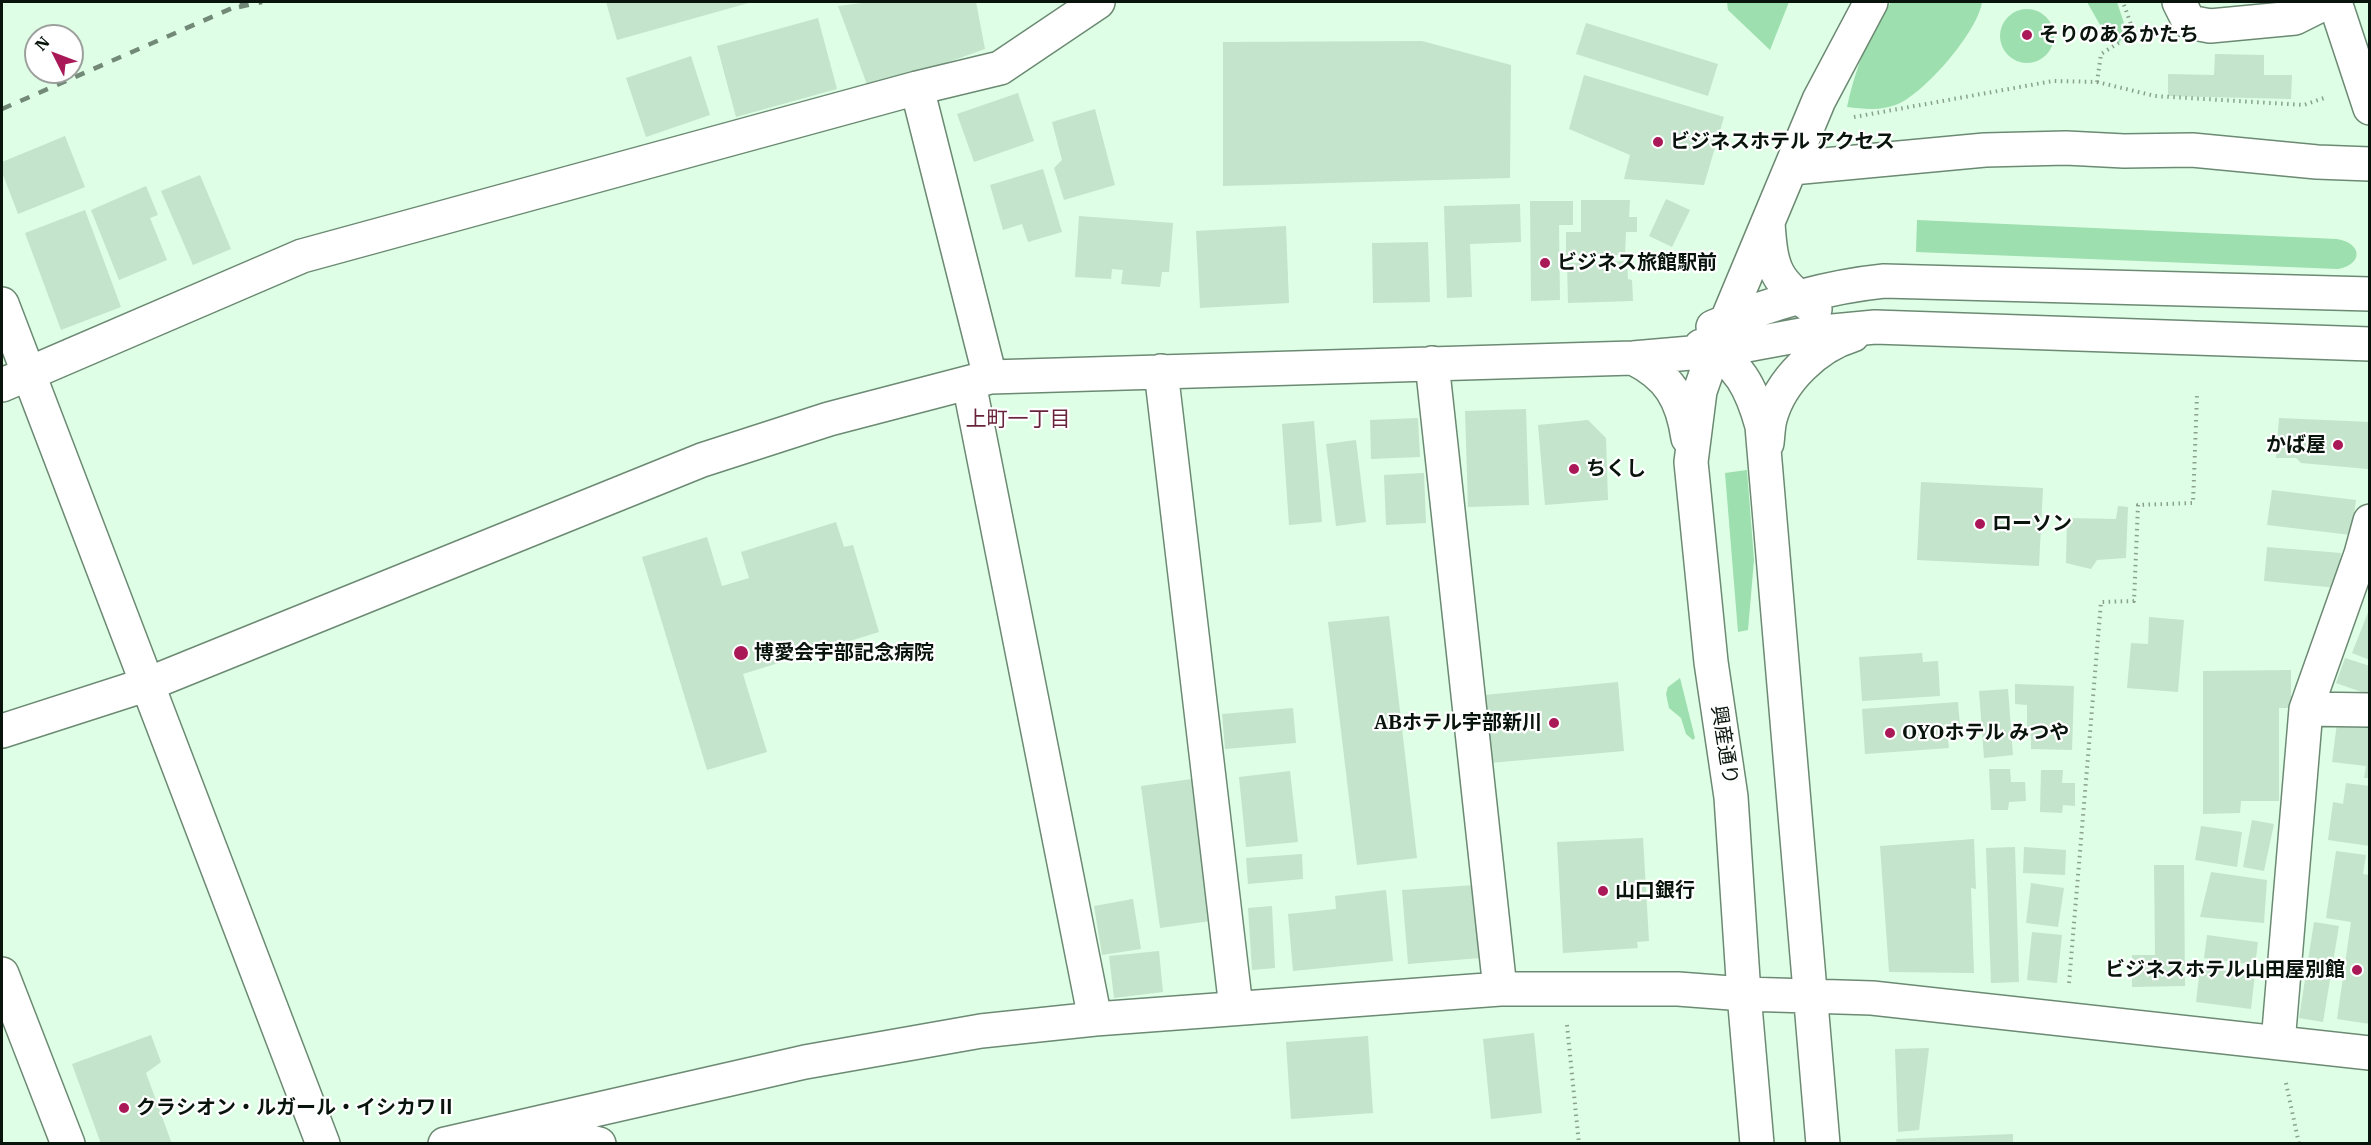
<!DOCTYPE html>
<meta charset="utf-8">
<style>
body{margin:0}
#map{position:relative;width:2371px;height:1145px;overflow:hidden;background:#defee5;font-family:"IBM Plex Serif",serif}
canvas{display:block}
.frame{position:absolute;inset:0;border:3px solid #09150c;pointer-events:none}
.north{position:absolute;left:24px;top:24px;width:60px;height:60px;box-sizing:border-box;background:#fff;border:2px solid #9da19e;border-radius:50%;rotate:312deg;font-size:16px;font-weight:700;line-height:24px;text-align:center;color:#09150c}
.north::after{content:'';display:block;margin:auto;width:21px;height:27px;background:#a91957;clip-path:polygon(50% 0,100% 100%,50% 72%,0 100%)}
</style>
<div id="map">
<canvas width="2371" height="1145"></canvas>
<div class="frame"></div>
<div class="north">N</div>
</div>
<script>
const ctx = document.querySelector('canvas').getContext('2d');
ctx.lineJoin = 'round';
function fill(path, color) { ctx.fillStyle = color; ctx.fill(path, 'evenodd'); }
function strokePath(path, color, width, dash) { ctx.strokeStyle = color; ctx.lineWidth = width; ctx.lineCap = dash ? 'butt' : 'round'; ctx.setLineDash(dash || []); ctx.stroke(path); }
function label(font, color, halo, rows, align = 'center') {
  ctx.font = font + ' "IBM Plex Serif","Noto Sans JP",serif'; ctx.lineWidth = 4.5; ctx.setLineDash([]); ctx.textBaseline = 'middle'; ctx.strokeStyle = halo; ctx.fillStyle = color; for (const [text, x, y, turn = 0] of rows) {
    ctx.save(); ctx.translate(x, y); ctx.rotate((+turn || 0) * Math.PI / 180); ctx.textAlign = isNaN(turn) ? turn : align; if (halo) ctx.strokeText(text, 0, 0); ctx.fillText(text, 0, 0); ctx.restore();
  }
}
fill(new Path2D(`
 M1727,2H1789L1770,50L1728,10Z
 M1891,2H1982C1978,31 1926,92 1898,104C1882,111 1864,109 1847,107C1855,69 1869,33 1891,2Z
 M2087,2H2117L2127,32L2119,43L2108,39Z
 M2000 36a27 27 0 1 1 54 0a27 27 0 1 1-54 0Z
 M1917,220L2337,239C2362,243 2364,264 2338,269L1916,252Z
 M1747,470L1754,560L1748,630L1738,632L1725,473Z
 M1680,678L1695,738L1693,740L1686,734L1681,718L1669,708L1666,694L1668,687Z`), '#9ddfae');
fill(new Path2D(`
 M606,2H752L617,40Z
 M871,2H976L985,49L869,90L838,6Z
 M818,18L837,89L736,117L717,46Z
 M1586,23L1718,64L1708,96L1576,54Z
 M1422,41L1511,65L1510,178L1223,186V42Z
 M2215,54L2264,55V75H2292L2291,99L2168,96V74L2214,75Z
 M691,56L710,115L646,137L626,78Z
 M1584,75L1724,117L1704,185L1624,179L1630,155L1569,129Z
 M1018,93L1034,141L974,162L957,114Z
 M1095,109L1115,185L1064,200L1054,168L1062,160L1052,122Z
 M65,136L85,187L18,214L2,172V162Z
 M1043,169L1062,232L1028,242L1022,224L1003,230L990,185Z
 M200,175L231,249L193,265L161,191Z
 M146,186L158,215L150,218L167,260L119,280L91,210Z
 M1666,199L1690,210L1672,247L1649,236Z
 M1581,200H1630L1629,217H1637V232H1626L1625,255H1566V232H1581Z
 M1530,201H1573V225H1559L1560,300L1531,301Z
 M1520,204L1521,242L1470,244L1472,297L1447,298L1444,206Z
 M85,210L121,307L61,330L25,233Z
 M1079,216L1173,223L1169,272H1162L1160,287L1121,284L1123,270L1112,269L1111,279L1075,277Z
 M1286,226L1289,303L1200,308L1196,231Z
 M1428,242L1430,302L1373,303L1372,243Z
 M1627,261L1628,279L1632,280L1633,301L1568,303L1567,263Z
 M1526,409L1529,505L1468,507L1465,411Z
 M1418,418L1420,457L1371,459L1370,420Z
 M2279,418L2370,422L2368,469L2301,463L2296,458H2276Z
 M1588,420L1606,438L1608,500L1545,505L1538,425Z
 M1314,421L1322,522L1289,525L1282,424Z
 M1356,440L1366,522L1336,526L1326,444Z
 M1424,473L1426,523L1386,525L1384,475Z
 M1921,482L2043,488L2039,566L1917,560Z
 M2272,490L2356,500L2351,535L2267,525Z
 M2118,506L2128,507L2126,558L2097,560L2091,569L2066,563L2067,518L2116,519Z
 M836,522L844,547L853,545L879,632L743,674L767,752L707,770L642,557L707,537L722,586L749,578L741,552Z
 M2267,547L2341,553L2338,588L2264,581Z
 M2369,610H2370V660L2352,653Z
 M1389,616L1417,858L1357,865L1328,622Z
 M2149,617L2184,620L2178,692L2127,688L2131,643L2148,644Z
 M1922,653L1923,662L1938,661L1940,696L1862,701L1859,657Z
 M2345,658L2370,666V695L2336,683Z
 M2291,670V708H2279V801H2241L2240,813L2203,814V671Z
 M1618,682L1624,751L1490,763L1484,695Z
 M2015,684L2074,686L2072,750L2031,749V736H2027V705L2015,704Z
 M2008,689L2013,755L1984,758L1979,691Z
 M1958,702L1961,738L1948,739L1949,748L1865,754L1862,709Z
 M1293,708L1296,743L1225,749L1222,714Z
 M2337,723L2370,727V778H2364L2366,766L2332,762Z
 M1989,769H2010L2011,782H2025L2026,801L2009,802L2008,810H1991Z
 M2041,770H2063L2062,783H2075V806L2063,805L2062,813L2040,812Z
 M1290,771L1298,842L1246,847L1239,777Z
 M1199,778L1218,920L1160,928L1141,786Z
 M2346,783L2370,786V846L2328,840L2333,802L2343,804Z
 M2252,820L2274,824L2264,871L2243,867Z
 M2201,826L2242,832L2237,867L2195,860Z
 M1643,838L1649,941L1637,942L1638,948L1563,953L1557,842Z
 M1974,839L1976,889L1971,888L1974,973L1889,972L1880,846Z
 M2015,847L2019,982L1991,983L1986,848Z
 M2024,847L2066,850L2065,875L2023,873Z
 M2336,851L2366,855L2363,874L2370,875V1024L2337,1019L2351,922L2326,918Z
 M1302,854L1303,879L1248,884L1246,858Z
 M2154,865H2184L2185,986L2132,987V955H2155Z
 M2211,872L2267,880L2264,923L2200,917Z
 M2031,883L2064,888L2058,927L2026,923Z
 M1475,885L1480,958L1408,964L1402,890Z
 M1386,890L1393,961L1293,971L1288,914L1336,909L1335,896Z
 M1133,899L1141,949L1102,955L1094,906Z
 M1272,906L1275,968L1252,970L1248,908Z
 M2314,922L2339,926L2323,1022L2299,1018Z
 M2032,932L2062,935L2057,983L2027,980Z
 M2207,935L2258,942L2255,965L2204,958Z
 M1159,951L1163,992L1114,998L1109,956Z
 M2200,968L2255,974L2251,1009L2196,1002Z
 M1534,1033L1542,1113L1491,1119L1483,1039Z
 M151,1035L161,1062L146,1073L172,1144H101L72,1064Z
 M1368,1036L1373,1113L1291,1119L1286,1042Z
 M1929,1048L1919,1130L1898,1132L1895,1049Z
 M2013,1134V1144H1897L1896,1139Z`), '#c4e4cb');
const minor = new Path2D(`
 M2179,2L2189,22L2210,26L2295,18L2319,6L2323,2
 M2335,2L2370,108
 M917,88L990,377
 M1792,168L1985,150L2066,148L2124,151L2192,150L2317,162L2370,164
 M1768,223C1771,269 1775,282 1815,309
 M2,304L323,1144
 M1713,327C1768,304 1825,287 1884,281L2370,294
 M1701,346C1739,360 1752,390 1762,426L1823,1144
 M1633,358C1669,376 1682,398 1688,438
 M1432,363L1500,989
 M1161,371L1236,1008
 M969,383L1095,1019
 M2,385L302,256L917,88L1000,68L1098,2
 M1767,443C1768,435 1768,427 1770,419C1780,381 1816,346 1853,335
 M2306,709L2370,710
 M2,731L148,684L702,460L829,419L990,377L1633,358L1714,351L1812,333L1875,327L2370,344
 M2,974L68,1144
 M2278,1043L2306,709L2361,554L2370,521
 M531,1127L599,1144
 M445,1144L805,1062L981,1031L1095,1019L1500,989H1678L1744,994L1872,998L2370,1053
 M1757,1144L1744,994L1731,797L1711,662L1691,462L1700,391L1714,351L1819,100L1871,2`);
strokePath(minor, '#6c8a73', 36);
strokePath(new Path2D(`
 M2097,82L2155,96L2304,105L2327,97
 M1854,117L2053,81L2097,82L2101,54L2134,33L2123,2
 M2069,983L2101,602L2134,601L2138,505L2193,503L2197,396
 M1567,1025L1579,1144
 M2286,1083L2299,1144`), '#89a18e', 4, [1.5, 4.5]);
strokePath(minor, '#fff', 33);
strokePath(new Path2D(`
 M239,7L262,2
 M2,109L246,2`), '#738978', 4.5, [10, 10]);
for (const [x, y, r, color] of [
 [2027,35,6,"#a91957"],
 [1658,142,6,"#a91957"],
 [1545,263,6,"#a91957"],
 [2338,445,6,"#a91957"],
 [1574,469,6,"#a91957"],
 [1980,524,6,"#a91957"],
 [741,653,8,"#a91957"],
 [1554,723,6,"#a91957"],
 [1890,733,6,"#a91957"],
 [1603,891,6,"#a91957"],
 [2357,970,6,"#a91957"],
 [124,1108,6,"#a91957"]
]) { const dot = new Path2D(); dot.arc(x, y, r, 0, 2 * Math.PI); ctx.fillStyle = color; ctx.fill(dot); strokePath(dot, '#fff', 2); }
label('bold 20px', '#09150c', '#fff', [
 ["そりのあるかたち",2039,35],
 ["ビジネスホテル アクセス",1670,142],
 ["ビジネス旅館駅前",1557,263],
 ["かば屋",2326,445,"right"],
 ["ちくし",1586,469],
 ["ローソン",1992,524],
 ["博愛会宇部記念病院",754,653],
 ["ABホテル宇部新川",1542,723,"right"],
 ["OYOホテル みつや",1902,733],
 ["山口銀行",1615,891],
 ["ビジネスホテル山田屋別館",2345,970,"right"],
 ["クラシオン・ルガール・イシカワⅡ",136,1108]
], 'left');
label('20px', '#09150c', '#fff', [
 ["興産通り",1724,745,81]
]);
label('21px', '#68243b', '#fff', [
 ["上町一丁目",1018,420]
]);
</script>
